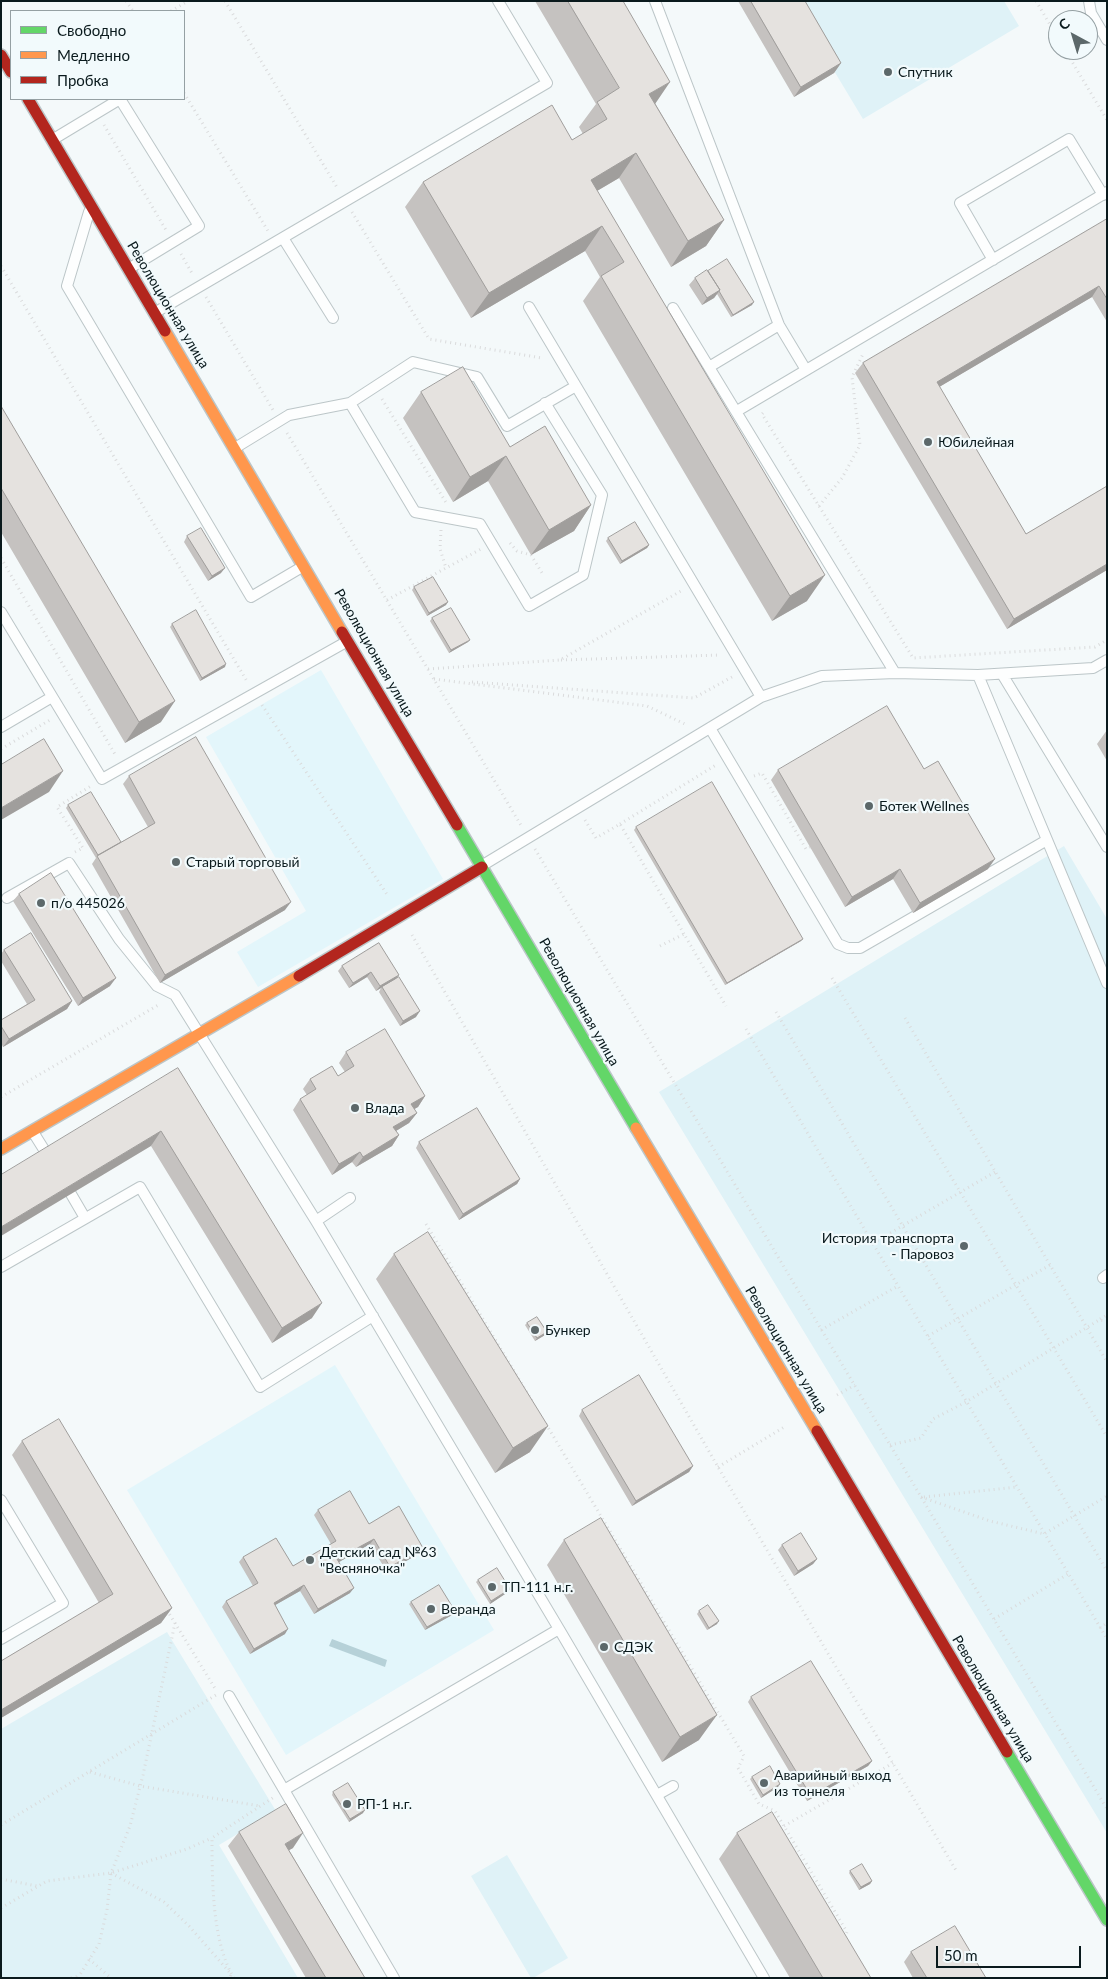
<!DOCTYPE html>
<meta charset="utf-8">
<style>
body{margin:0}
#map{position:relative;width:1108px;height:1979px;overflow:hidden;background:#f4f9fa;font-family:Lato,sans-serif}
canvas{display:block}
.frame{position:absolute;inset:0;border:2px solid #0a1a1d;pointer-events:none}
.legend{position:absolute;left:10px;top:10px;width:175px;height:90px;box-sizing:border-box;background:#f2fafc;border:1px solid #95a0a3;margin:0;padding:6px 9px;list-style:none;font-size:15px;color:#0a1a1d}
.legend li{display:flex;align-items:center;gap:10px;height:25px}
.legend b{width:25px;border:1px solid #95a0a3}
.north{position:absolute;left:1048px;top:10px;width:50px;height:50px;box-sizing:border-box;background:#f2fafc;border:1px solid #95a0a3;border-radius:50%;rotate:321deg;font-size:14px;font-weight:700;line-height:20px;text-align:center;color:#0a1a1d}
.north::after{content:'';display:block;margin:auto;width:18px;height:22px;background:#5c686a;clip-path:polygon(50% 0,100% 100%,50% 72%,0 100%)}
.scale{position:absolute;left:936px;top:1946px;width:145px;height:22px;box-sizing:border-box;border:2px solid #0a1a1d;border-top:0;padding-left:6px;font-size:15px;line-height:18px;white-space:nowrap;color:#0a1a1d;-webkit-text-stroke:4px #f2fafc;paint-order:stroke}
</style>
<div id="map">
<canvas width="1108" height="1979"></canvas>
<div class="frame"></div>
<ul class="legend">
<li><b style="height:6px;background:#63d668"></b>Свободно</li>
<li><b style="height:6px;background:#ff974d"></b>Медленно</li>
<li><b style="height:6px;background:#b3261e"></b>Пробка</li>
</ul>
<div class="north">С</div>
<div class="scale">50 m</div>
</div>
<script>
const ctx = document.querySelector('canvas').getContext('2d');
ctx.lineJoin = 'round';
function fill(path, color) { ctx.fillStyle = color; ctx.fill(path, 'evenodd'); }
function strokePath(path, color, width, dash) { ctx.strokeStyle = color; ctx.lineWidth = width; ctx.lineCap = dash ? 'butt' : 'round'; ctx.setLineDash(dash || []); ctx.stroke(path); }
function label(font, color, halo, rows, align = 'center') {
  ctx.font = font + ' Lato,sans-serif'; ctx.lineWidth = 4.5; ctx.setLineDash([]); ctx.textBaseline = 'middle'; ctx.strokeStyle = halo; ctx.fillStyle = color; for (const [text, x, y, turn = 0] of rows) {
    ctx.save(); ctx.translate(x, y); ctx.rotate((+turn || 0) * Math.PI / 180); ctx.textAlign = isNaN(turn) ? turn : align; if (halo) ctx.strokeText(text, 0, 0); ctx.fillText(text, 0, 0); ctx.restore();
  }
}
fill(new Path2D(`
 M321,670L443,879L258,987L237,952L306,911L206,737Z
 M335,1365L494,1630L286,1755L127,1490Z`), '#e3f6fb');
fill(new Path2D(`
 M792,1H1004L1019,26L863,119Z
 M1064,846L1107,919V1833L659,1092Z
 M167,1632L276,1811L219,1845L298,1978H1V1729Z
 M507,1855L568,1958L533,1978H531L471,1876Z`), '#dff2f7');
fill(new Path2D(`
 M332,1639L387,1660L385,1667L329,1646Z`), '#b6d1d8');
const lane = new Path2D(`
 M655,1L779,325L806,370
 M1089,1L1091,13L1107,40
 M120,99L199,226L130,268
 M52,140L120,99
 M89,212L67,286L251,597L302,567
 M283,238L333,318
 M993,260L960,203L1069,139L1103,195
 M529,307L761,697
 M673,308L895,673
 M156,312L547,83L498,1
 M709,367L779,325
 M350,403L415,512L480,524L529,606L583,575L602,495L545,403
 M737,411L1107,192
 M235,448L289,415L350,403L413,362L477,377L507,426L576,386
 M1,612L102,779L346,642
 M1002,674L1107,847
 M978,675L1107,983
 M1,727L52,697
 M710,728L838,944L848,948H860L1047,840
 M483,865L761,697L822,676L895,673L978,675L1093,668L1107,660
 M7,898L69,863L119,939L157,986L175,995L316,1221L559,1629
 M33,1132L48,1156
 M71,1194L85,1218
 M316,1221L350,1198
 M1,1267L140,1187L260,1387L373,1316
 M1103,1278L1107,1275
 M1,1500L63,1603L1,1639
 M229,1696L394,1978
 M284,1790L559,1629L764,1978
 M657,1795L673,1786`);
const fast = new Path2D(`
 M457,825L636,1128
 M1007,1752L1107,1920`);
const slow = new Path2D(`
 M165,331L342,632
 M636,1128L817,1431
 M1,1149L299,976`);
const jam = new Path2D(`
 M1,55L11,72
 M28,99L165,331
 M342,632L457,825
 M299,976L482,867
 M817,1431L1007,1752`);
strokePath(lane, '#bcc6c8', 12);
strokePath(fast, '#bcc6c8', 14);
strokePath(slow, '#bcc6c8', 14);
strokePath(jam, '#bcc6c8', 14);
strokePath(new Path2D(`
 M126,1L133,11
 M225,1L338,189
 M1036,1L1058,38
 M171,11L188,1
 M1065,50L1107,120
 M184,93L268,231
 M104,125L166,230
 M352,212L429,339L542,358
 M181,254L193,275
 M1,266L248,683
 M206,297L273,410
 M382,399L447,504
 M763,413L762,414L913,658L1095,647L1107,640
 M287,433L522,827
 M819,506L842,478L860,445L852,377L863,354
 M441,530L440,549L446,568
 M510,543L517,551L531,555L542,573
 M1,558L116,756
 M387,600L481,549
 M561,660L720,655
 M428,669L560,660L681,591
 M434,679L647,706L687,725
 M472,682L694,698L732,677
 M262,705L388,896
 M1,749L50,720
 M754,776L762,773L806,849L810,847
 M585,820L596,838L620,824L684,934
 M620,824L716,765
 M535,849L1107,1809
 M75,852L83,848L57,807L91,786
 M412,935L718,1467L957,1872
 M660,946L684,934L726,1006
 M832,978L1107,1437
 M776,1012L1107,1571
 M905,1018L1107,1362
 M746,1029L1107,1639
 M1,1097L160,1004
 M426,1224L532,1401
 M873,1243L995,1172
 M1100,1319L1107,1315
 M821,1330L898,1286
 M928,1336L1050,1265
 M837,1395L855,1385
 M546,1424L744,1756L738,1768L759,1804L775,1811L847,1932L845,1937
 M890,1445L921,1438L933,1419L966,1402L1099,1320L1107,1321
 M718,1467L786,1426
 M921,1497L990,1521L1044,1534L1107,1496
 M924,1497L1017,1487
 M167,1610L216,1690
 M994,1619L1068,1574
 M1100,1628L1107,1623
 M90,1772L140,1786L260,1806
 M1,1825L216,1695
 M784,1826L893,1763
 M111,1873L164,1902L189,1926L231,1974L230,1978
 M1,1879L37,1886
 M1,1908L47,1881L111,1873L187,1849L212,1838
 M89,1959L111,1978
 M71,1978L79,1976
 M78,1978L99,1944L107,1910L111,1873L130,1826L143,1775L175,1623
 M234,1978C212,1943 212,1879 212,1838L274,1797`), '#dadbdc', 3, [1, 4]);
strokePath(lane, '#fdfefe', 10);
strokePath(fast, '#63d668', 11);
strokePath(slow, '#ff974d', 11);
strokePath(jam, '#b3261e', 11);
fill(new Path2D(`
 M535,1H623L655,103L724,220L706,246L671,267L619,178L597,191L807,601L772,621L583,301L600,277L585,251L471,318L405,207L423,182L572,140L583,134L579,127L596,104Z
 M738,1H805L841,63L834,73L794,97Z
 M1107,219V322L1092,297L939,387L1026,534L1107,486V570L1007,629L855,373L863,363Z
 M708,271L752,305L731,317L717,294L714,298L702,305L689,285L695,278Z
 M421,392L510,447L591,505L574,531L531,555L488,481L453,502L403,418Z
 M1,406L161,722L125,743L1,532Z
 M187,536L221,573L208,581L184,542Z
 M608,538L649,545L647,548L620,564L606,541Z
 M414,587L446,605L427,616L412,590Z
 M432,618L468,642L449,653L430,621Z
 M172,624L225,667L200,681L170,627Z
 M1107,730V761L1097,744Z
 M924,769L988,869L913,913L893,879L845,907L771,780L778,770Z
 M129,776L285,910L160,983L92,864L96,858L66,808L68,805L121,842L148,827L123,784Z
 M636,827L801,941L725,985L634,830Z
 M19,894L110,986L78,1006L13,901Z
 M379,943L416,1017L400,1026L379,992L381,988L376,991L367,977L349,988L338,971L342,966Z
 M4,950L72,1001L67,1009L3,1047L1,1043V1020L27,1004L1,961V954Z
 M346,1052L425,1096L418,1107L414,1109L417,1113L409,1123L396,1131L399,1135L392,1146L356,1167L352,1162L332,1175L293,1110L300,1099L307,1095L303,1089L310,1079L338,1076L345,1072L339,1063Z
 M178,1068L312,1318L272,1343L151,1146Z
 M419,1142L520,1179L517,1184L459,1220L416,1148Z
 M394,1254L530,1452L495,1473L376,1279Z
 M527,1323L547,1332L545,1335L535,1341L525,1325Z
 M582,1410L693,1466L689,1472L632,1506L579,1416Z
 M22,1441L172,1608L161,1623L1,1718V1661L99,1603L12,1455Z
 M318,1510L369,1524L423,1548L420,1553L387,1572L370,1544L339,1562L350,1593L314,1614L300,1591L275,1605L285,1634L250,1654L222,1607L226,1601L253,1586L239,1562L243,1557L293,1566L331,1544L314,1515Z
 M564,1540L699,1740L662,1762L547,1565Z
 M782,1545L817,1559L813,1564L794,1576L778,1550Z
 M478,1580L510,1589L508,1592L490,1604L476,1582Z
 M411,1602L454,1614L425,1630L409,1604Z
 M699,1611L717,1624L707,1630L697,1614Z
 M751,1697L872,1761L868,1766L807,1801L748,1702Z
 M752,1777L778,1787L761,1798L750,1779Z
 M333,1792L363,1813L349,1822L332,1795Z
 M239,1832L293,1848L289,1850L365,1978H306L228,1846Z
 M737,1833L871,1978H790L719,1859Z
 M850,1871L872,1881L870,1884L859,1890L849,1873Z
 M911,1952L986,1978H913L904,1962Z`), '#c5c2c0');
fill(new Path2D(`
 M841,63L834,73L794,97L801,87Z
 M670,82L653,107L649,94Z
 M636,153L619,178L573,205L591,180Z
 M724,220L706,246L671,267L688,241Z
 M602,226L585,251L471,318L489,293Z
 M1099,286L1092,297L929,393L937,382Z
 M720,290L714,298L702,305L707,298Z
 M754,302L752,305L731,317L733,315Z
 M506,456L488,481L453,502L470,477Z
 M591,505L574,531L531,555L549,530Z
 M649,545L647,548L620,564L622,561Z
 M1107,564V570L1007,629L1014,619Z
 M225,568L221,573L208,581L212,576Z
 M825,575L807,601L772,621L790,596Z
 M448,602L446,605L427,616L429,613Z
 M470,640L468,642L449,653L451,650Z
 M226,664L225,667L200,681L202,678Z
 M175,701L161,722L125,743L139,722Z
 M63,771L49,792L1,820V808Z
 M995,859L988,869L913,913L920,903Z
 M900,869L893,879L845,907L852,897Z
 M291,902L285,910L160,983L165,975Z
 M803,939L801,941L725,985L727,983Z
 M371,972L367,977L349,988L353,983Z
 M399,975L395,980L382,987L381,988L376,991L380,986Z
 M116,978L110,986L78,1006L83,998Z
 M72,1001L67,1009L3,1047L9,1039Z
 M420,1011L416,1017L400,1026L403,1021Z
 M425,1096L418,1107L404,1115L411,1104Z
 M417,1113L409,1123L386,1137L393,1127Z
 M161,1131L151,1146L1,1236V1227Z
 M399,1135L392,1146L356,1167L363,1157Z
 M360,1152L352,1162L332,1175L339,1164Z
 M520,1179L517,1184L459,1220L463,1214Z
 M322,1303L312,1318L272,1343L282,1328Z
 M547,1332L545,1335L535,1341L537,1338Z
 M548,1426L530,1452L495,1473L513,1448Z
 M693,1466L689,1472L632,1506L636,1501Z
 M374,1539L370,1544L334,1565L337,1559Z
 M423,1548L420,1553L387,1572L390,1567Z
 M817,1559L813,1564L794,1576L798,1571Z
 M304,1585L300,1591L270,1608L274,1603Z
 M354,1588L350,1593L314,1614L318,1609Z
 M510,1589L508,1592L490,1604L491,1601Z
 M172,1608L161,1623L1,1718V1710Z
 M455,1611L454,1614L425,1630L427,1627Z
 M719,1621L717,1624L707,1630L709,1628Z
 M288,1629L285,1634L250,1654L254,1649Z
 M717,1715L699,1740L662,1762L680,1737Z
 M872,1761L868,1766L807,1801L811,1796Z
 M780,1784L778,1787L761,1798L763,1795Z
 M365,1810L363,1813L349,1822L350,1819Z
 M303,1833L293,1848L275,1858L285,1844Z
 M872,1881L870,1884L859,1890L861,1887Z`), '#a09e9c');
const building = new Path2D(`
 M568,1H623L670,82L649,94L724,220L688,241L636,153L591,180L825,575L790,596L601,276L624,262L602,226L489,293L423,182L552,105L572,140L607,119L597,102L619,88Z
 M751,1H805L841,63L801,87Z
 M1107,219V299L1099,286L937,382L1026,534L1107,486V564L1014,619L863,363Z
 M727,259L754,302L733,315L719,291L720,290L708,271Z
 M707,270L720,290L707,298L695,278Z
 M463,367L510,447L545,426L591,505L549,530L506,456L470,477L421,392Z
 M1,406L175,701L139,722L1,488Z
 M635,522L649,545L622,561L608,538Z
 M201,528L225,568L212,576L187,536Z
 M433,577L448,602L429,613L414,587Z
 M451,608L470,640L451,650L432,618Z
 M196,610L226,664L202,678L172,624Z
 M887,706L924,769L938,761L995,859L920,903L900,869L852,897L778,770Z
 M196,737L291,902L165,975L97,856L155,823L129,776Z
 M44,739L63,771L1,808V765Z
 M712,782L803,939L727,983L636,827Z
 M91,792L121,842L98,855L68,805Z
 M51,873L116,978L83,998L19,894Z
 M31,933L72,1001L9,1039L1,1026V1020L35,1000L4,950Z
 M379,943L399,975L380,986L371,972L353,983L342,966Z
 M399,977L420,1011L403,1021L382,987Z
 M385,1029L425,1096L411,1104L417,1113L393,1127L399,1135L363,1157L360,1152L339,1164L300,1099L316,1089L310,1079L332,1066L338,1076L354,1066L346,1052Z
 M178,1068L322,1303L282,1328L161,1131L1,1227V1175Z
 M477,1108L520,1179L463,1214L419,1142Z
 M428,1232L548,1426L513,1448L394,1254Z
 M537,1317L547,1332L537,1338L527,1323Z
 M639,1375L693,1466L636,1501L582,1410Z
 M59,1419L172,1608L1,1710V1661L113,1594L22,1441Z
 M350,1491L369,1524L399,1506L423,1548L390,1567L374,1539L337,1559L354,1588L318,1609L304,1585L274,1603L288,1629L254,1649L226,1601L258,1583L243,1557L276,1538L293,1566L336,1541L318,1510Z
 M601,1518L717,1715L680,1737L564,1540Z
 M801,1533L817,1559L798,1571L782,1545Z
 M497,1568L510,1589L491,1601L478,1580Z
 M439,1585L455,1611L427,1627L411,1602Z
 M708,1605L719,1621L709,1628L699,1611Z
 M811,1661L872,1761L811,1796L751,1697Z
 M770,1766L780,1784L763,1795L752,1777Z
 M348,1783L365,1810L350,1819L333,1792Z
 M286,1804L303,1833L285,1844L365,1978H326L239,1832Z
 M772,1812L871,1978H823L737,1833Z
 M862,1864L872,1881L861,1887L850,1871Z
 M955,1926L986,1978H927L911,1952Z`);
fill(building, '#e5e2df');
strokePath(building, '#a09e9c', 1);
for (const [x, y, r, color] of [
 [888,72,5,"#5c686a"],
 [928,442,5,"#5c686a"],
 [869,806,5,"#5c686a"],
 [176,862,5,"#5c686a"],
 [41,903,5,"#5c686a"],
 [355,1108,5,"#5c686a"],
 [964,1246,5,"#5c686a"],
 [535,1330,5,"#5c686a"],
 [310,1560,5,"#5c686a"],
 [492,1587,5,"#5c686a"],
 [431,1609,5,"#5c686a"],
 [604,1647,5,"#5c686a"],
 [764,1783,5,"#5c686a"],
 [347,1804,5,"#5c686a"]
]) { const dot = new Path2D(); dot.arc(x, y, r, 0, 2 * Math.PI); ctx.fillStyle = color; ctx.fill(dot); strokePath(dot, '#f2fafc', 2); }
label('14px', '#0a1a1d', '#f2fafc', [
 ["Спутник",898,72],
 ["Юбилейная",938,442],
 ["Ботек Wellnes",879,806],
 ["Старый торговый",186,862],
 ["п/о 445026",51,903],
 ["Влада",365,1108],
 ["История транспорта",954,1238,"right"],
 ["- Паровоз",954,1254,"right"],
 ["Бункер",545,1330],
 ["Детский сад №63",320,1552],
 ["\"Весняночка\"",320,1568],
 ["ТП-111 н.г.",502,1587],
 ["Веранда",441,1609],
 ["СДЭК",614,1647],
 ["Аварийный выход",774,1775],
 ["из тоннеля",774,1791],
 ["РП-1 н.г.",357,1804]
], 'left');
label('14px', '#0a1a1d', '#f2fafc', [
 ["Революционная улица",168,305,59],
 ["Революционная улица",374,653,60],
 ["Революционная улица",579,1002,60],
 ["Революционная улица",786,1350,59],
 ["Революционная улица",993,1699,59]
]);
</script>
